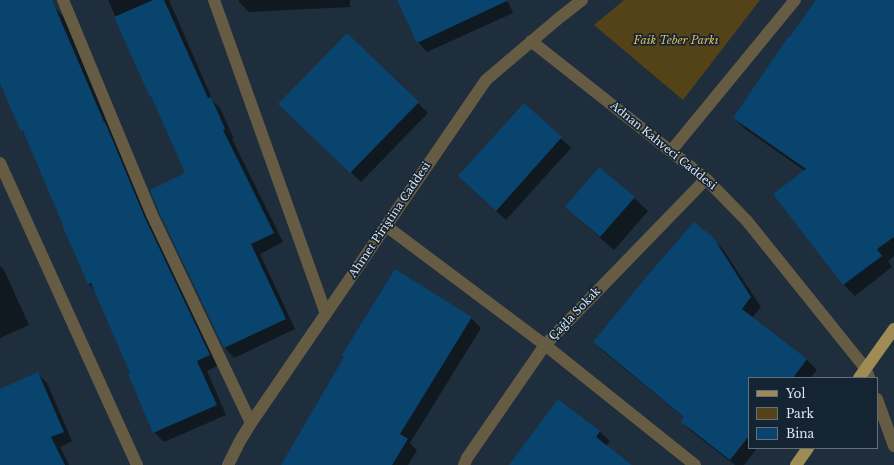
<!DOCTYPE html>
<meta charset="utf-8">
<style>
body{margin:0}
#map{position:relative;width:894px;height:465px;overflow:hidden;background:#1f2e3c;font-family:"Libre Baskerville",serif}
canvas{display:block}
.legend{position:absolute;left:748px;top:377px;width:130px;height:72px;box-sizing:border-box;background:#152432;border:1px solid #64717d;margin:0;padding:5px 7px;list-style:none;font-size:12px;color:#dbe5ee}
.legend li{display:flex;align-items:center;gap:8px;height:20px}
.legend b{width:20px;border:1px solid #64717d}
</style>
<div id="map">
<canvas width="894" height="465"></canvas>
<ul class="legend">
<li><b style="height:5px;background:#9f8b54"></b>Yol</li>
<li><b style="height:11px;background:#534317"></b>Park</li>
<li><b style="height:11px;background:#08446d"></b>Bina</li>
</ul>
</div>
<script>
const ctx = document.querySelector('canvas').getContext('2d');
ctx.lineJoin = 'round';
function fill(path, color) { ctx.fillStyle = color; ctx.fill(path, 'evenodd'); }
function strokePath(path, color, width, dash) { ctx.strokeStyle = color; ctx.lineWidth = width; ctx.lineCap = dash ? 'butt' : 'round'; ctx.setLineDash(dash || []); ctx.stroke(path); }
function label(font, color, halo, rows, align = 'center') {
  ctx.font = font + ' "Libre Baskerville",serif'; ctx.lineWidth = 3.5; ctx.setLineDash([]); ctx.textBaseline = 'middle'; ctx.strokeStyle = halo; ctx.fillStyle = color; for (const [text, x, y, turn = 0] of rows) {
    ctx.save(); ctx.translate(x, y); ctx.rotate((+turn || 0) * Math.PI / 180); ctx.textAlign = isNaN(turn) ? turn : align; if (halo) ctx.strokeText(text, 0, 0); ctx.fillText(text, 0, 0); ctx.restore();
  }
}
fill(new Path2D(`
 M624,0H760L683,100L594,25Z`), '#534317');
fill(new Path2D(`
 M0,0H50L55,8L65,18L219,365L207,371L226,415L164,442L154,432L132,374L94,289L89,284L27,136L22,132L0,81Z
 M108,0H169L213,101L220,108L234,139H232L283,242L260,254L295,329L234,358L225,348L160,212L186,173L154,99L151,96Z
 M239,0H350V7L249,12L239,2Z
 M398,0H507L513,13L427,52L418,42Z
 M817,0H894V256L888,261L892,267L855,296L844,285L775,194L805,171L745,129L734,118Z
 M418,103L428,113L361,182L290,114Z
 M524,104L571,148L506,220L469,186Z
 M600,168L634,198L648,211L614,250L580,220L567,207Z
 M712,238L722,248L761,307L752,318L807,360L817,370L810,378H749V448H757L744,465H735L692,432L682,422L685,418L604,352L594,342Z
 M0,266L4,270L29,325L0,338Z
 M471,318L481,328L410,443L417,450L408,465H282Z
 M38,374L47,383L72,441L60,447L69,465H0V390Z
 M558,401L600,432L610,441L606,446L630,465H511Z`), '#0007');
fill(new Path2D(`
 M0,0H52L104,122H105L145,218L210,355L197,361L217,405L153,433L128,374L130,373L91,283L88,284L62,225H63L23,131L21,132L0,83Z
 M153,0H164L208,98L211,97L225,129L223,130L274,233L251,244L286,319L224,348L159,212L150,190L185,173L151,96L150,97L114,17Z
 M397,0H509L417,43Z
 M816,0H894V237L877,249L882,256L843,285L773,194L806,169L733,118L788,37L789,38Z
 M347,33L419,102L350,173L278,104Z
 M524,103L562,137L496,211L458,176Z
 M599,167L635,197L600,237L565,207Z
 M694,222L713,237L751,297L742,309L807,359L793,378H749V436L730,460L681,422L684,417L593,342L648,275Z
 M395,269L472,317L400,434L408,439L392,465H281L344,357L342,355Z
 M38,372L64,432L51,437L65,465H0V389Z
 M558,399L600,431L596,437L632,465H509Z`), '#08446d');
strokePath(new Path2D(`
 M63,0L152,215L251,423
 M214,0L326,314
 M531,41L706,179L747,221L866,369L869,378
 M671,151L795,0
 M0,163L137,465
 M386,226L545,345L695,465
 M877,399L894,446
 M228,465L240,441L251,423L486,80L559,18L582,0
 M464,465L467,458L545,345L706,179`), '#665c43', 12);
strokePath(new Path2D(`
 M859,378L894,329
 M796,465L808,448`), '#9f8b54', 12);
label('italic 11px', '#dfbc5d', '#152432', [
 ["Faik Teber Parkı",676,41]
]);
label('11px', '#dbe5ee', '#152432', [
 ["Adnan Kahveci Caddesi",663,146,39],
 ["Ahmet Piriştina Caddesi",390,220,-56],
 ["Çağla Sokak",575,314,-46]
]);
</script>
